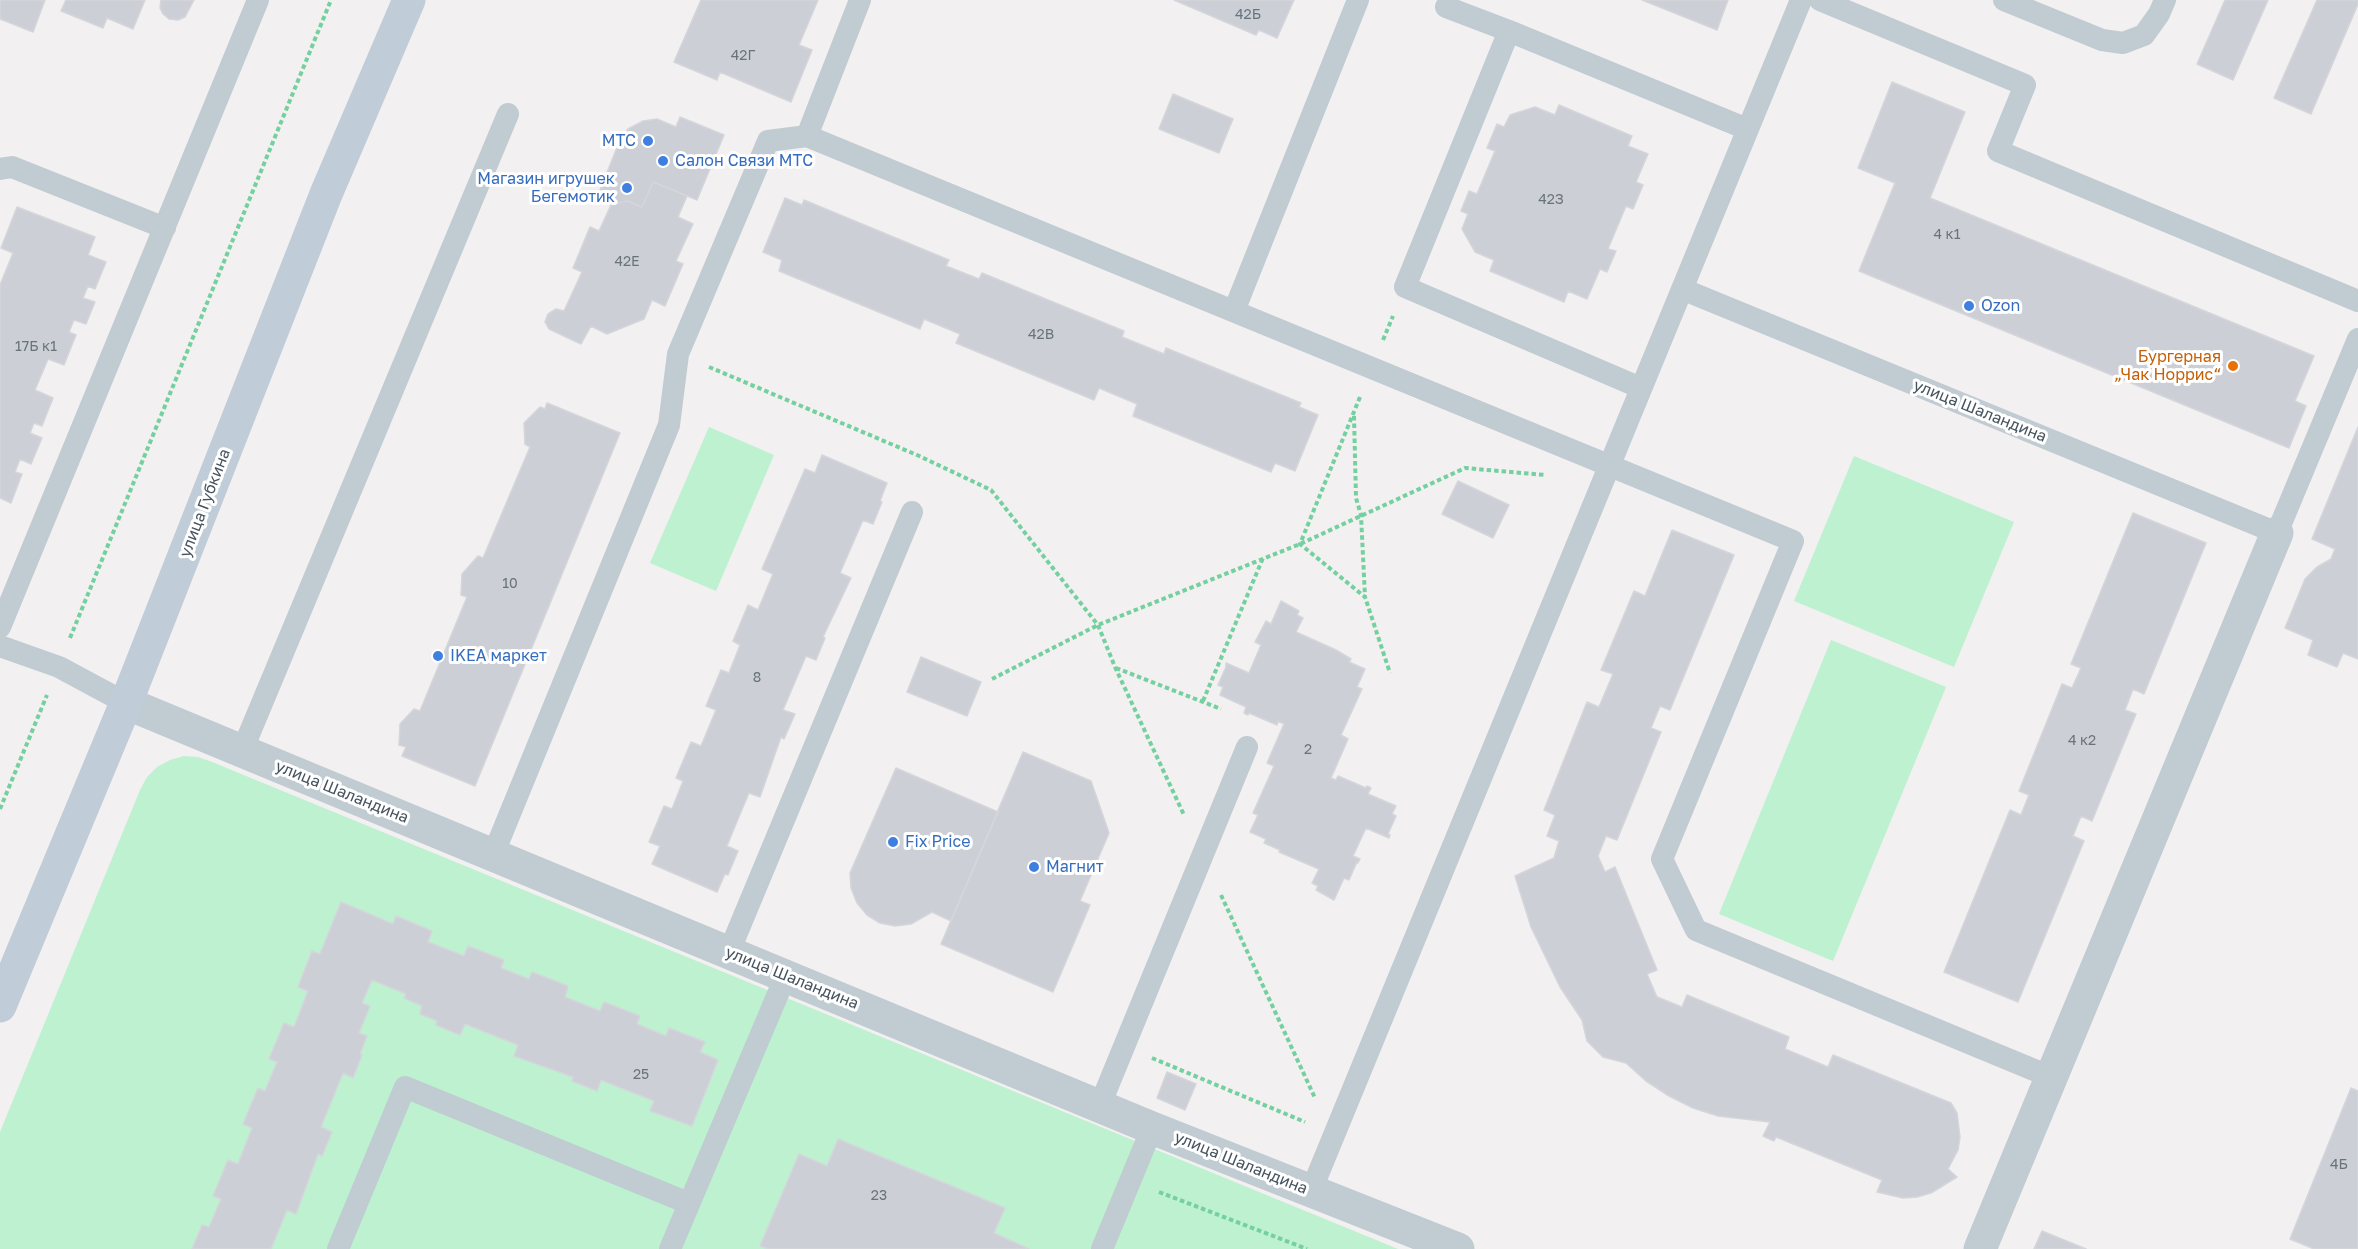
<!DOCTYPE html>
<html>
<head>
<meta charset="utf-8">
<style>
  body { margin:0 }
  canvas { display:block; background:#f2f0f0 }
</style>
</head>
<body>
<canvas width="2358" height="1249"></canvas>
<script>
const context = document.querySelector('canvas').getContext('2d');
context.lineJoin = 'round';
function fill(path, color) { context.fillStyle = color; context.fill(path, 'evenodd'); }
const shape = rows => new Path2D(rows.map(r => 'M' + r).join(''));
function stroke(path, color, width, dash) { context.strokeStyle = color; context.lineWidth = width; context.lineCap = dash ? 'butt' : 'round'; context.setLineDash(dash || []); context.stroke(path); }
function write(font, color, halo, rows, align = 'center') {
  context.font = font + ' "Golos Text",sans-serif'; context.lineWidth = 6; context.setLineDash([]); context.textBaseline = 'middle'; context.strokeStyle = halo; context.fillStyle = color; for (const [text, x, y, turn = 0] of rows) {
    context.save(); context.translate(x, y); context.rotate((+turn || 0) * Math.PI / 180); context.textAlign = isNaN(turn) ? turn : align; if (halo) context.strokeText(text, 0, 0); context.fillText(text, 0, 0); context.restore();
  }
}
const green = shape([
  [709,427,774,455,716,591,650,563],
  [1854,456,2014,522,1954,667,1794,601],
  [1831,640,1946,687,1833,961,1719,914],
  [184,756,198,757,212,762,1398,1249,0,1249,0,1132,140,790,147,777,157,767,170,760]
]);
const building = shape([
  [0,0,45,0,33,32,0,19,0,0],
  [66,0,145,0,133,29,107,18,103,28,61,11,66,0],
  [161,0,194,0,185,17,178,20,169,19,163,14,160,8,161,0],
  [701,0,818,0,799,45,812,50,791,102,720,72,717,80,674,62,701,0],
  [1174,0,1294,0,1277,38,1259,30,1256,35,1174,0],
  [1642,0,1728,0,1717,30,1642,0],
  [2225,0,2268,0,2233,80,2197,64,2225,0],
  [2317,0,2358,0,2358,4,2311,114,2274,98,2317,0],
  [1892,82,1965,112,1930,198,2314,356,2295,401,2306,406,2289,448,1859,271,1895,183,1858,168,1892,82],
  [1173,94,1233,119,1219,153,1159,129,1173,94],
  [1559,105,1632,136,1628,146,1648,154,1636,182,1643,185,1633,209,1626,206,1608,249,1616,251,1607,272,1600,269,1587,299,1568,291,1564,302,1490,271,1494,260,1475,252,1462,229,1468,214,1461,211,1469,191,1477,194,1495,151,1487,148,1497,124,1504,127,1510,115,1535,107,1555,115,1559,105],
  [680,117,724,135,697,200,653,182,642,207,627,201,611,205,596,200,620,140,628,129,643,121,657,119,676,127,680,117],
  [653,182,687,196,678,217,693,224,676,261,683,264,665,306,652,300,644,319,607,334,591,326,581,344,549,329,545,322,548,314,556,309,564,311,582,272,573,268,590,227,599,231,611,205,627,201,642,207,653,182],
  [785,198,802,205,804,200,949,260,946,266,979,279,982,273,1124,331,1122,337,1164,354,1166,348,1301,403,1299,407,1318,415,1295,471,1275,463,1271,472,1133,416,1137,404,1099,388,1094,400,956,343,960,334,924,319,920,329,779,271,782,260,763,252,785,198],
  [17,207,95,237,88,255,106,262,95,289,88,286,83,298,95,302,86,324,74,320,69,332,76,335,64,365,48,359,35,390,53,398,42,426,34,423,30,433,42,438,31,464,20,459,15,472,22,474,11,503,0,498,0,285,13,253,1,248,17,207],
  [547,403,620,433,475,786,402,756,406,747,399,745,400,724,414,709,420,711,467,597,461,595,462,574,478,556,483,558,530,447,525,444,524,423,540,407,545,409,547,403],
  [2358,427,2358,659,2343,653,2337,667,2308,655,2313,640,2285,628,2305,579,2317,567,2331,559,2335,549,2312,539,2358,427],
  [822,455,887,483,880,501,882,502,873,524,863,520,840,573,851,578,823,637,825,638,816,660,806,656,783,710,795,714,784,739,781,737,760,797,749,793,738,819,727,846,738,851,728,875,725,874,717,892,652,864,660,846,649,842,664,806,672,809,683,781,676,778,691,742,701,746,716,710,706,706,721,670,729,673,740,645,733,641,748,605,758,610,773,574,762,569,805,469,815,473,822,455],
  [1458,481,1509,505,1493,538,1442,514,1458,481],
  [2133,513,2206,543,2144,694,2133,689,2125,710,2136,714,2092,821,2081,816,2073,836,2084,841,2018,1002,1944,972,2010,810,2021,815,2029,795,2019,791,2062,684,2072,688,2081,668,2071,664,2133,513],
  [1672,530,1734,555,1670,710,1660,706,1651,728,1661,732,1617,840,1606,836,1598,856,1605,872,1615,867,1657,970,1647,974,1657,997,1682,1007,1687,995,1789,1037,1785,1049,1828,1067,1833,1055,1951,1103,1957,1113,1960,1137,1958,1150,1948,1169,1957,1177,1931,1193,1917,1197,1903,1198,1877,1192,1882,1180,1776,1137,1774,1141,1763,1136,1770,1122,1718,1116,1693,1108,1669,1096,1646,1081,1626,1063,1603,1057,1587,1041,1582,1020,1560,987,1531,927,1515,876,1554,858,1559,841,1547,836,1555,815,1544,810,1587,702,1599,707,1613,674,1601,670,1634,591,1645,596,1672,530],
  [1281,601,1299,611,1297,615,1303,618,1296,632,1336,650,1351,659,1349,662,1365,669,1357,687,1362,689,1341,735,1348,739,1331,778,1336,780,1338,776,1366,788,1367,786,1371,788,1368,794,1396,806,1392,814,1396,816,1388,834,1390,835,1389,838,1366,828,1353,856,1360,859,1358,863,1357,862,1349,880,1344,878,1334,900,1316,890,1318,886,1312,883,1319,869,1279,852,1280,850,1264,843,1266,839,1250,832,1258,815,1253,813,1274,766,1267,763,1284,724,1278,721,1277,725,1249,713,1248,715,1244,713,1246,707,1220,695,1223,687,1218,685,1226,667,1226,663,1249,673,1261,645,1255,642,1266,621,1271,624,1281,601],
  [921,657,981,682,967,716,907,692,921,657],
  [1023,752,1091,781,1109,833,1080,901,1090,905,1053,992,941,944,1023,752],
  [896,768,998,812,951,921,932,912,911,924,895,926,880,923,867,915,857,903,851,888,850,873,896,768],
  [341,902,393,924,396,916,432,931,428,942,464,956,468,946,504,960,501,968,529,979,532,972,568,986,565,997,600,1011,604,1002,640,1016,637,1024,666,1036,669,1028,705,1042,700,1052,718,1060,692,1126,650,1111,654,1101,601,1080,597,1091,572,1081,573,1077,514,1056,518,1045,465,1024,460,1035,436,1025,437,1021,420,1014,422,1006,404,998,406,994,372,980,362,1003,370,1006,359,1033,367,1036,360,1054,362,1055,353,1078,343,1073,321,1127,332,1132,322,1156,318,1154,296,1214,287,1210,271,1249,192,1249,202,1225,209,1227,221,1199,213,1196,228,1160,238,1164,252,1128,243,1124,258,1088,265,1091,277,1062,269,1059,284,1023,294,1027,308,991,298,987,312,951,320,954,341,902],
  [1167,1072,1196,1084,1185,1110,1157,1098,1167,1072],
  [2351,1088,2358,1091,2358,1249,2314,1249,2290,1239,2351,1088],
  [838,1139,1005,1208,994,1233,1029,1249,768,1249,760,1246,799,1154,827,1166,838,1139],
  [2042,1231,2086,1249,2034,1249,2042,1231]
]);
const path = shape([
  [1383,340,1393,316],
  [709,367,917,455,991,490,1098,625,1115,667,1184,815],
  [1360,397,1300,544,1365,597,1390,673],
  [1354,416,1356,498,1361,515,1365,597],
  [70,638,331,0],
  [1116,668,1221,709],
  [992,679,1098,625,1300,544,1465,468,1545,475],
  [1203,701,1263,558],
  [0,809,47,695],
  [1221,895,1315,1098],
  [1152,1058,1305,1122],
  [1159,1192,1307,1249]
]);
const service = shape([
  [1820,0,2025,85,1998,151,2358,301],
  [2004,0,2102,40,2123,43,2144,35,2159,14,2165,0],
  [1446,7,1509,31],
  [807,136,1793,541,1662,859,1696,930,2051,1077],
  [0,169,12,167,165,228],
  [1682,289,2277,533,2358,339],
  [1234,311,1358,0],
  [1641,388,1405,287,1509,31,1747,129],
  [0,627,258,0],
  [0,646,59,667,126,703],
  [242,751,508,114],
  [493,855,669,425,678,354,768,141,807,136,860,0],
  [729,952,912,512],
  [1100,1105,1247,747],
  [1311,1191,1801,0],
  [338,1249,405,1087,688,1203],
  [670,1249,786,975],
  [1102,1249,1152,1128]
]);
const minor = shape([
  [126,703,1152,1128,1458,1249],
  [1980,1249,2277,533]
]);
const secondary = shape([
  [0,1006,126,703,326,194,409,0]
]);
const markers = [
  [648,141,6,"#3f7fe0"],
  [663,161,6,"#3f7fe0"],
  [627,188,6,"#3f7fe0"],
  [1969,306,6,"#3f7fe0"],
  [2233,366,6,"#e8710a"],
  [438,656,6,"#3f7fe0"],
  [893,842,6,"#3f7fe0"],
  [1034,867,6,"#3f7fe0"]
];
const numberNames = [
  ["42Б",1248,15],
  ["42Г",743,56],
  ["42З",1551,200],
  ["4 к1",1947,235],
  ["42Е",627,262],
  ["42В",1041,335],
  ["17Б к1",36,347],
  ["10",510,584],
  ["8",757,678],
  ["4 к2",2082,741],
  ["2",1308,750],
  ["25",641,1075],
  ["4Б",2339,1165],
  ["23",879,1196]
];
const shopNames = [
  ["МТС",636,141,"right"],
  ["Салон Связи МТС",675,161],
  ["Магазин игрушек",615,179,"right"],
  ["Бегемотик",615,197,"right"],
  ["Ozon",1981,306],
  ["IKEA маркет",450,656],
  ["Fix Price",905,842],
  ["Магнит",1046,867]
];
const foodNames = [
  ["Бургерная",2221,357],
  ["„Чак Норрис“",2221,375]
];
const streetNames = [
  ["улица Шаландина",1980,411,22],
  ["улица Губкина",205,503,-69],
  ["улица Шаландина",342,792,22],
  ["улица Шаландина",792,978,22],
  ["улица Шаландина",1241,1163,22]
];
fill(green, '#bdf1cf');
fill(building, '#cccfd5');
stroke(building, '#d4d6db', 1.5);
stroke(path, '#74d09f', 4, [4.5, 3]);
stroke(service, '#c0cbd2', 22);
stroke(minor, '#c0cbd2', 33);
stroke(secondary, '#c0ccd7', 33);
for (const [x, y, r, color] of markers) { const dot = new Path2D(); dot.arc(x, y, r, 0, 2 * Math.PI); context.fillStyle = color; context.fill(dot); stroke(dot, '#fff', 2); }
write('14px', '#68737c', null, numberNames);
write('16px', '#366cbe', '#fff', shopNames, 'left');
write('16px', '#c56008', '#fff', foodNames, 'right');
write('16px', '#47545e', '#fff', streetNames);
</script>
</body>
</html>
